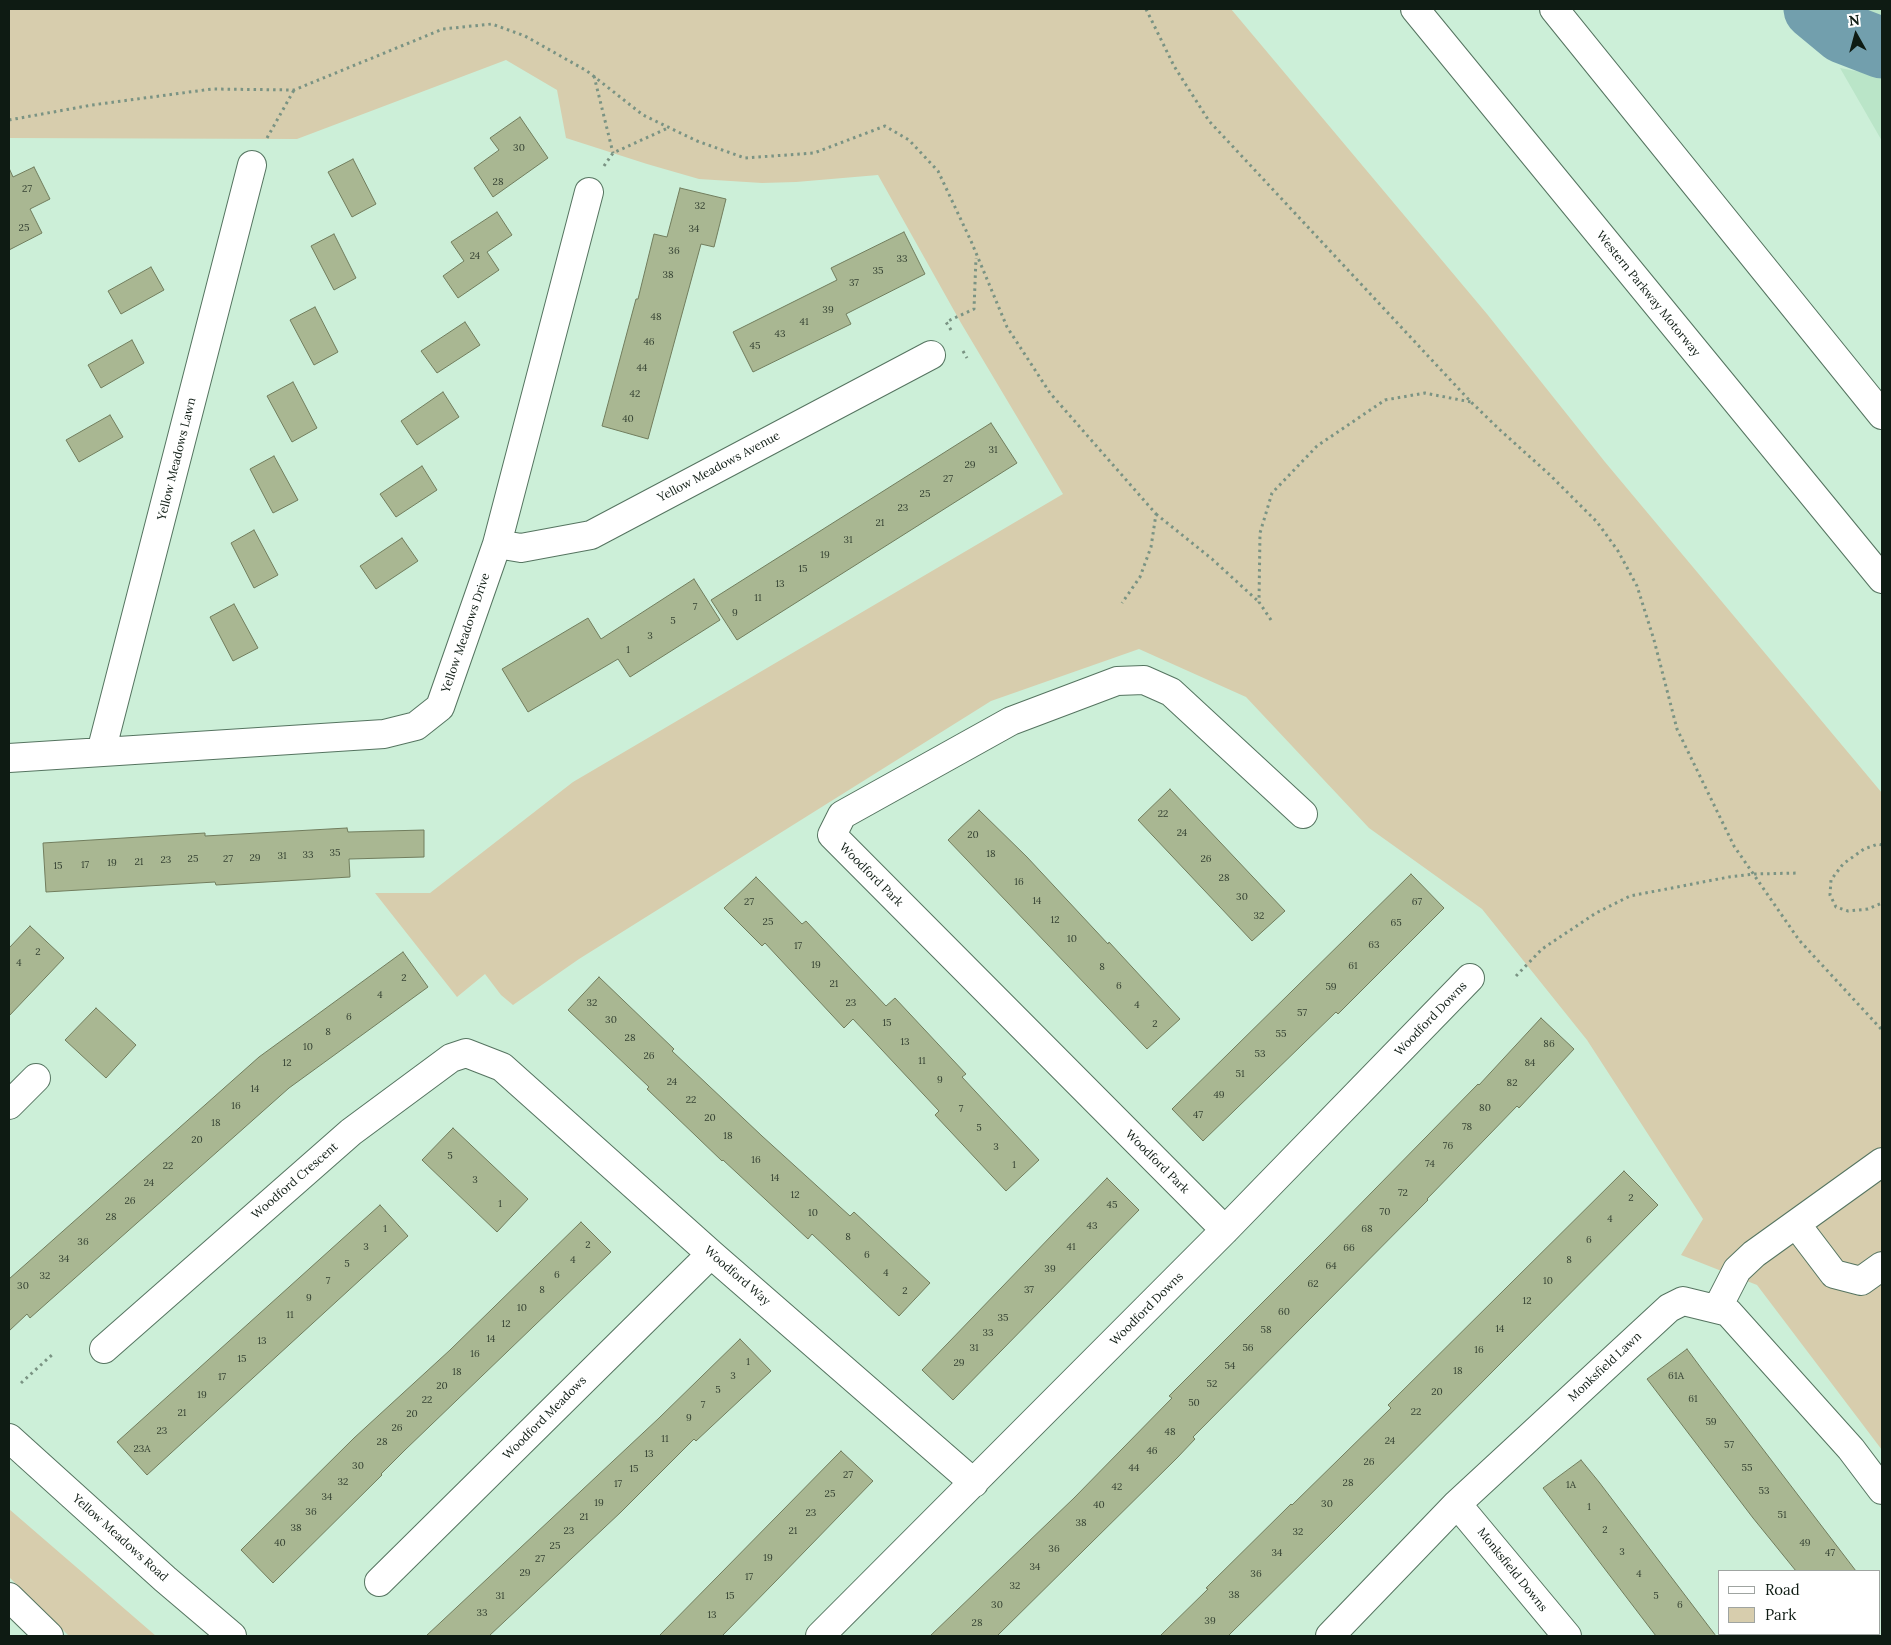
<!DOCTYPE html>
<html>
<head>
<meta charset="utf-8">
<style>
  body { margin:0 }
  #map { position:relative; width:1891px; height:1645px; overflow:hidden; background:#ccefd8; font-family:Lora,serif }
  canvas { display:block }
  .frame { position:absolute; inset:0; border:10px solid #0e1b13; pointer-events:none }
  .legend { position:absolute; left:1718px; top:1570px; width:162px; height:65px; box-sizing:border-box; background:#fff; border:1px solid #9fa4a1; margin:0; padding:6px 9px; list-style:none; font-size:15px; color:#0e1b13 }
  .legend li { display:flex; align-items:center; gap:10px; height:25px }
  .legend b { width:25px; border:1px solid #9fa4a1 }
  .north { position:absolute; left:1831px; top:10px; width:50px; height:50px; -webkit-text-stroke:4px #fff; paint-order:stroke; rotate:353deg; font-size:14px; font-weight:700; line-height:20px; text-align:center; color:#0e1b13 }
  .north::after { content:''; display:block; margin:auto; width:18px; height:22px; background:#0e1b13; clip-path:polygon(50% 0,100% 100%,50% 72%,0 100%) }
</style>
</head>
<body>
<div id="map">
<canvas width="1891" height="1645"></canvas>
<div class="frame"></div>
<ul class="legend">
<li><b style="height:6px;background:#fff"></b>Road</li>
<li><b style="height:14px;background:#d7cdad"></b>Park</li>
</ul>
<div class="north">N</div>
</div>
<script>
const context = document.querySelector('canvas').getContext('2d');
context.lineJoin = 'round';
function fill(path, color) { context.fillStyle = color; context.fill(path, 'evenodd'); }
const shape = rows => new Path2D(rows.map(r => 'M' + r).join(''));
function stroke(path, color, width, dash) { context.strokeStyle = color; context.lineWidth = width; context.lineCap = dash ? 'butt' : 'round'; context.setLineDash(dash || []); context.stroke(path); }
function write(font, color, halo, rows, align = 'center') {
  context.font = font + ' Lora,serif'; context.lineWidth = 4; context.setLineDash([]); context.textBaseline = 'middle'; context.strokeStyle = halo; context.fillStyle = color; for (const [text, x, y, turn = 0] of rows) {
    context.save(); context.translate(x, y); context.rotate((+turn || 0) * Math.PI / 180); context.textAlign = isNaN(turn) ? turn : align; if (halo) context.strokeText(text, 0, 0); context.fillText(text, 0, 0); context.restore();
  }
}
const built = shape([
  [1841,9,1882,9,1882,23],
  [1840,68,1882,76,1882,141]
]);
const green = shape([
  [9,9,1231,9,1487,314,1605,462,1882,793,1882,1450,1757,1285,1681,1255,1703,1219,1587,1040,1482,909,1369,828,1246,697,1139,649,991,701,579,959,513,1005,501,995,485,974,457,997,375,893,430,893,573,782,1063,494,961,323,878,175,796,182,762,183,699,179,647,164,566,138,557,90,506,60,297,139,9,138],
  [9,1509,156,1636,69,1636,9,1577]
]);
const river = shape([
  [1814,9,1843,33,1882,48]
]);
const building = shape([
  [520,117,548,158,493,197,474,168,499,150,490,138,520,117],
  [353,159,376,204,352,217,328,172,353,159],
  [34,167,50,199,30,209,42,233,9,250,9,168,13,177,34,167],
  [680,188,726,199,714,247,701,244,648,439,602,426,636,299,638,299,654,234,667,237,680,188],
  [497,212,512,235,487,252,499,270,458,298,443,276,464,261,451,242,497,212],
  [904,232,925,274,846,314,851,324,753,372,733,332,837,280,831,268,904,232],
  [334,234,356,278,334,290,311,246,334,234],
  [151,267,164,290,121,314,108,291,151,267],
  [315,307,338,352,314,365,290,320,315,307],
  [465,322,480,345,437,373,421,351,465,322],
  [132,340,144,363,101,388,88,365,132,340],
  [293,382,317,428,292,442,267,396,293,382],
  [443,392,459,417,417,445,401,421,443,392],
  [110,415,123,437,79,462,66,440,110,415],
  [991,423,1017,463,737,640,711,600,991,423],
  [274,456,298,500,273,513,250,469,274,456],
  [422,466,437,490,396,517,380,494,422,466],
  [254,530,278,575,254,588,231,543,254,530],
  [402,538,418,561,376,589,360,566,402,538],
  [694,579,720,620,630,677,618,659,528,712,502,669,588,618,601,639,694,579],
  [234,604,258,648,233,661,210,617,234,604],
  [1170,789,1285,911,1252,941,1138,820,1170,789],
  [979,810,1027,857,1108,944,1109,942,1180,1019,1147,1049,948,840,979,810],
  [347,828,348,832,424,830,424,857,349,859,350,877,216,885,215,882,46,892,43,843,205,833,205,836,347,828],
  [1411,874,1444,908,1338,1014,1336,1012,1203,1141,1172,1109,1411,874],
  [756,877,802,924,806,921,886,1006,895,998,966,1074,962,1077,1039,1160,1006,1191,935,1115,939,1111,853,1019,844,1028,765,943,762,946,724,908,756,877],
  [30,926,64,958,9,1016,9,948,30,926],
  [403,952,428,987,289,1088,30,1318,27,1314,9,1331,9,1279,259,1057,403,952],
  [599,977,674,1049,672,1051,762,1136,850,1216,854,1212,930,1283,899,1316,812,1234,808,1239,723,1160,722,1161,647,1089,649,1087,568,1010,599,977],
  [96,1008,136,1045,106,1078,65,1040,96,1008],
  [1541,1018,1574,1049,1519,1108,1517,1106,1427,1199,1428,1200,1193,1437,1195,1439,1177,1458,997,1636,930,1636,1074,1498,1172,1398,1169,1396,1324,1241,1478,1084,1479,1085,1541,1018],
  [453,1128,528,1199,497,1232,422,1160,453,1128],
  [1624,1171,1658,1205,1336,1529,1228,1636,1160,1636,1208,1589,1206,1588,1291,1504,1292,1505,1391,1408,1388,1405,1624,1171],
  [1107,1178,1139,1210,953,1400,922,1370,1107,1178],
  [380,1205,408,1236,147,1475,117,1442,380,1205],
  [581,1222,611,1252,405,1450,381,1474,382,1475,273,1583,241,1550,354,1438,450,1350,581,1222],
  [740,1339,771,1371,696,1441,694,1439,621,1512,489,1636,426,1636,659,1418,740,1339],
  [1687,1349,1704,1372,1856,1571,1796,1571,1753,1518,1647,1379,1687,1349],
  [841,1451,873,1481,774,1583,722,1636,659,1636,841,1451],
  [1581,1460,1599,1482,1716,1636,1656,1636,1543,1488,1581,1460]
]);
const path = shape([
  [1146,9,1174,66,1209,121,1471,402,1500,430,1550,475,1597,522,1618,551,1637,586,1654,640,1677,729,1734,846,1799,940,1882,1030],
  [594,76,613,153],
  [9,120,92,105,212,89,294,90,443,29,492,24,525,36,587,71,643,115,697,141,745,158,814,153,885,126,909,140,938,171,971,241,1007,327,1050,393,1156,514,1151,547,1140,577,1122,603],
  [267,138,294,90],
  [604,166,613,153,668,128],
  [951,330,946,322,974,309,976,258],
  [963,351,967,358],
  [1156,514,1212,559,1259,602],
  [1271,620,1259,602,1260,533,1272,493,1317,446,1385,400,1425,393,1471,402],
  [1882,845,1878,844,1864,849,1843,864,1831,880,1830,895,1836,907,1848,911,1868,909,1882,903],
  [1516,976,1542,949,1596,913,1630,896,1729,877,1754,874,1799,873],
  [21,1383,54,1353]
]);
const minor = shape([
  [497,544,521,548,591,535,931,355],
  [101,752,252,165],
  [9,758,384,734,416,726,440,707,497,544,589,192],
  [9,1105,36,1078],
  [1796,1224,1834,1274,1861,1281,1882,1266],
  [1225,1230,832,835,842,815,1011,721,1117,681,1144,680,1171,692,1303,814],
  [1717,1309,1737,1270,1754,1254,1882,1162],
  [104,1349,351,1132,451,1058,466,1053,502,1067,711,1254,974,1483],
  [9,1438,165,1579,232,1636],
  [1457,1504,1567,1636],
  [379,1582,711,1254],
  [9,1597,49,1636],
  [820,1636,1225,1230,1470,978],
  [1330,1636,1457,1504,1669,1308,1683,1301,1728,1312,1851,1449,1882,1490]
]);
const highway = shape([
  [1415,9,1882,579],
  [1554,9,1882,415]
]);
const numberNames = [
  ["30",519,148],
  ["28",498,182],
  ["27",27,189],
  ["32",700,206],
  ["25",24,228],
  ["34",694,229],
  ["36",674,251],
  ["24",475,256],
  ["33",902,259],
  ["35",878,271],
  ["38",668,275],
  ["37",854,283],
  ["39",828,310],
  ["48",656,317],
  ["41",804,322],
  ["43",780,334],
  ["46",649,342],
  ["45",755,346],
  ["44",642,368],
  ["42",635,394],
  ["40",628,419],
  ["31",993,450],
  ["29",970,465],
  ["27",948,479],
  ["25",925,494],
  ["23",903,508],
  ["21",880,523],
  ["31",848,540],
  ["19",825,555],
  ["15",803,569],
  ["13",780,584],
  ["11",758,598],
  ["7",695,607],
  ["9",735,613],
  ["5",673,621],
  ["3",650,636],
  ["1",628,650],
  ["22",1163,814],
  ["24",1182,833],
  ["20",973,835],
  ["35",335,853],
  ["18",991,854],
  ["33",308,855],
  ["31",282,856],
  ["29",255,858],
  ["25",193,859],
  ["27",228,859],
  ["26",1206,859],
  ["23",166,860],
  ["21",139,862],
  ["19",112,863],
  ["17",85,865],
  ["15",58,866],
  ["28",1224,878],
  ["16",1019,882],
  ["30",1242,897],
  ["14",1037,901],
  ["27",749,902],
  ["67",1417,902],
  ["32",1259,916],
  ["12",1055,920],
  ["25",768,922],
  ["65",1396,923],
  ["10",1072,939],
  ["63",1374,945],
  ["17",798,946],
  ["2",38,952],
  ["4",19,963],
  ["19",816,965],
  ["61",1353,966],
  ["8",1102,967],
  ["2",404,978],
  ["21",834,984],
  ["6",1119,986],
  ["59",1331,987],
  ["4",380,995],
  ["32",592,1003],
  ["23",851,1003],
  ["4",1137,1005],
  ["57",1302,1013],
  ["6",349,1017],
  ["30",611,1020],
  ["15",887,1023],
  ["2",1155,1024],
  ["8",328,1032],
  ["55",1281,1034],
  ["28",630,1038],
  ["13",905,1042],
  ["86",1549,1044],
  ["10",308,1047],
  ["53",1260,1054],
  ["26",649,1056],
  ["11",922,1061],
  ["12",287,1063],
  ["84",1530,1063],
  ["51",1240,1074],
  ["9",940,1080],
  ["24",672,1082],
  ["82",1512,1083],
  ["14",255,1089],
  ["49",1219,1095],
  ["22",691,1100],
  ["16",236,1106],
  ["80",1485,1108],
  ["7",961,1109],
  ["47",1198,1115],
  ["20",710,1118],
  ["18",216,1123],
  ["78",1467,1127],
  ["5",979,1128],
  ["18",728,1136],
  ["20",197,1140],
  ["76",1448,1146],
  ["3",996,1147],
  ["5",450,1156],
  ["16",756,1160],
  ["74",1430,1164],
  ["1",1014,1165],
  ["22",168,1166],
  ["14",775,1178],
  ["3",475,1180],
  ["24",149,1183],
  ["72",1403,1193],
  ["12",795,1195],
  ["2",1631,1198],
  ["26",130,1201],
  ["1",500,1204],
  ["45",1112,1205],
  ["70",1385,1212],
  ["10",813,1213],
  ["28",111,1217],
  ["4",1610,1219],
  ["43",1092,1226],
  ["1",385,1229],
  ["68",1367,1229],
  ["8",848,1237],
  ["6",1589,1240],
  ["36",83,1242],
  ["2",588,1245],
  ["3",366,1247],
  ["41",1071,1247],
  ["66",1349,1248],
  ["6",867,1255],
  ["34",64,1259],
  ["4",573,1260],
  ["8",1569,1260],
  ["5",347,1264],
  ["64",1331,1266],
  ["39",1050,1269],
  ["4",886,1273],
  ["6",557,1275],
  ["32",45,1276],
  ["7",328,1281],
  ["10",1548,1281],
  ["62",1313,1284],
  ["30",23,1286],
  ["8",542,1290],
  ["37",1029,1290],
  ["2",905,1291],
  ["9",309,1298],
  ["12",1527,1301],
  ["10",522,1308],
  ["60",1284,1312],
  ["11",290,1315],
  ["35",1003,1318],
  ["12",506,1324],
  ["14",1500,1329],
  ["58",1266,1330],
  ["33",988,1333],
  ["14",491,1339],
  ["13",262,1341],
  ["31",974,1348],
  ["56",1248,1348],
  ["16",1479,1350],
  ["16",475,1354],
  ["15",242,1359],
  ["1",748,1362],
  ["29",959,1363],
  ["54",1230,1366],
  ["18",1458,1371],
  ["18",457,1372],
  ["3",733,1376],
  ["61A",1676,1376],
  ["17",222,1377],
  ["52",1212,1384],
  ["20",442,1386],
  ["5",718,1390],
  ["20",1437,1392],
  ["19",202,1395],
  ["61",1693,1399],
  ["22",427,1400],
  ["50",1194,1403],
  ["7",703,1405],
  ["22",1416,1412],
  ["21",182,1413],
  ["20",412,1414],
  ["9",689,1418],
  ["59",1711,1422],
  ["26",397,1428],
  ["23",162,1431],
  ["48",1170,1432],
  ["11",665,1439],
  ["24",1390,1441],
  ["28",382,1442],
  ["57",1729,1445],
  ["23A",142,1449],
  ["46",1152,1451],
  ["13",649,1454],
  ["26",1369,1462],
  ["30",358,1466],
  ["44",1134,1468],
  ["55",1747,1468],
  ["15",634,1469],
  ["27",848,1475],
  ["32",343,1482],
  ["28",1348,1483],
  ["17",618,1484],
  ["1A",1571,1485],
  ["42",1117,1487],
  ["53",1764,1491],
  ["25",830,1494],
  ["34",327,1497],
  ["19",599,1503],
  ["30",1327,1504],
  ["40",1099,1505],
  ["1",1589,1507],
  ["36",311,1512],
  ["23",811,1513],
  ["51",1782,1515],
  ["21",584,1517],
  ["38",1081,1523],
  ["38",296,1528],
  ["2",1605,1530],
  ["23",569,1531],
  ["21",793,1531],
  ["32",1298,1532],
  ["40",280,1543],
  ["49",1805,1543],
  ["25",555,1546],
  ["36",1054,1549],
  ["3",1622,1552],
  ["34",1277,1553],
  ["47",1830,1553],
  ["19",768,1558],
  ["27",540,1559],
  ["34",1035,1567],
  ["29",525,1573],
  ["36",1256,1574],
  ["4",1639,1574],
  ["17",749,1577],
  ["32",1015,1586],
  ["38",1234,1595],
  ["31",500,1596],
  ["15",730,1596],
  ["5",1656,1596],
  ["30",997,1605],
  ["6",1680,1605],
  ["33",482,1613],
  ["13",712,1615],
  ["39",1210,1621],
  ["28",977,1623]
];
const streetNames = [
  ["Western Parkway Motorway",1648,294,51],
  ["Yellow Meadows Lawn",177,459,-76],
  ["Yellow Meadows Avenue",719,467,-28],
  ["Yellow Meadows Drive",466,633,-71],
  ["Woodford Park",871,875,45],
  ["Woodford Downs",1431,1019,-46],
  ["Woodford Park",1157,1162,45],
  ["Woodford Crescent",295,1181,-41],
  ["Woodford Way",737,1276,41],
  ["Woodford Downs",1147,1309,-45],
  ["Monksfield Lawn",1605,1367,-43],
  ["Woodford Meadows",545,1418,-45],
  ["Yellow Meadows Road",120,1538,42],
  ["Monksfield Downs",1512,1570,51]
];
fill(built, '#bae5c8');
fill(green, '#d7cdad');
stroke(river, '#729fad', 61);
fill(building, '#a9b792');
stroke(building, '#717d5d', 1);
stroke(minor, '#557460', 30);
stroke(highway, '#557460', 30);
stroke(path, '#7a9383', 3, [2.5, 4]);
stroke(minor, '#fff', 28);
stroke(highway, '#fff', 28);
write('10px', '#354233', null, numberNames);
write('12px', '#0e1b13', '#fff', streetNames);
</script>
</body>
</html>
